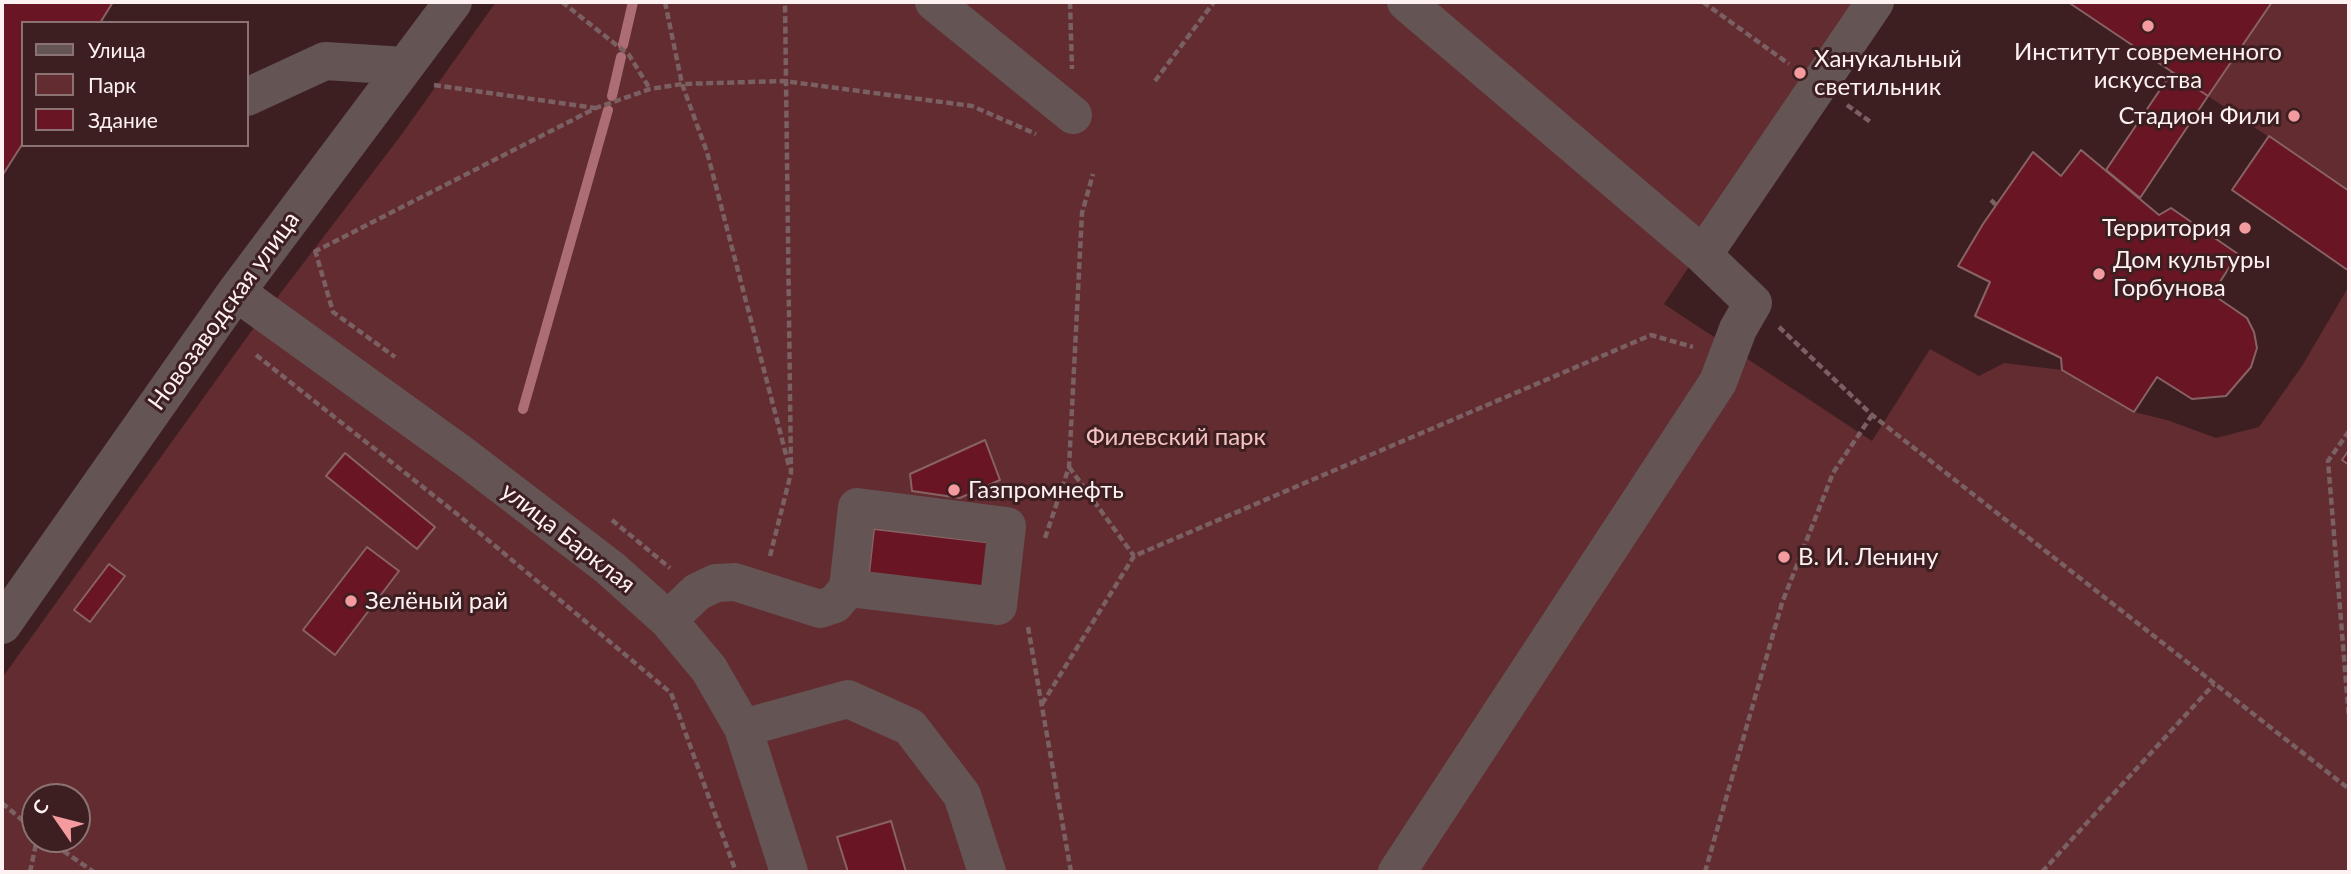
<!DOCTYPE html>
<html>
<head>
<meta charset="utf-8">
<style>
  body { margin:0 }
  #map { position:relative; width:2351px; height:874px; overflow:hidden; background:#3e1f21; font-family:Lato,sans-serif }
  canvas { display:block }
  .frame { position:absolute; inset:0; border:4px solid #fef1f1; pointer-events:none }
  .legend { position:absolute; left:21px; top:21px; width:228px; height:126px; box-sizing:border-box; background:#3e1f21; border:2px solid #8b7374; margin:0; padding:9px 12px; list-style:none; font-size:21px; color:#fef1f1 }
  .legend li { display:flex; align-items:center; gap:14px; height:35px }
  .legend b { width:35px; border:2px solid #8b7374 }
  .north { position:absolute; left:21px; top:783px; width:70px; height:70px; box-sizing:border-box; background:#3e1f21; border:2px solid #8b7374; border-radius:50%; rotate:305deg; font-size:19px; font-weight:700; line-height:28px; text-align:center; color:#fef1f1 }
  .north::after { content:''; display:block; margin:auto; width:24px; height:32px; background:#f49b9f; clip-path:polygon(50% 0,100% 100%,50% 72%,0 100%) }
</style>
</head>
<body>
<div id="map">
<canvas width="2351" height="874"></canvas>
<div class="frame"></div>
<ul class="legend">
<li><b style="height:9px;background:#645454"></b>Улица</li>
<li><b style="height:19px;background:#622c31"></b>Парк</li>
<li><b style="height:19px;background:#6a1524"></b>Здание</li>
</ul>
<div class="north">С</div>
</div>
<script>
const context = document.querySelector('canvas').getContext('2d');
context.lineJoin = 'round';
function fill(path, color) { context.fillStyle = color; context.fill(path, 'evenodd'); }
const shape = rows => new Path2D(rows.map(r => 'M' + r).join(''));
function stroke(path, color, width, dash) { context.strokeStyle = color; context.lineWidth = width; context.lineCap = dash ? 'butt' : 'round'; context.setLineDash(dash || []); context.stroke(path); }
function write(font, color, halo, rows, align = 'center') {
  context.font = font + ' Lato,sans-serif'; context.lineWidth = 6; context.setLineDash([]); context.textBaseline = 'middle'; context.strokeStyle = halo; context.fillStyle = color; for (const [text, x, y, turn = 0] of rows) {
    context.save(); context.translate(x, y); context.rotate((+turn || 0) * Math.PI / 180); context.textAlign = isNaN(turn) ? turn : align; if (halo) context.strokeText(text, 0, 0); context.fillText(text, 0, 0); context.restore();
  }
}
const green = shape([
  [496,2,1866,2,1664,304,1872,441,1930,349,1979,376,2004,363,2062,370,2134,412,2167,420,2216,438,2259,427,2302,366,2349,286,2349,872,2,872,2,678,250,333,399,138],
  [35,797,77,797,77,839,35,839],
  [2272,2,2349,2,2349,191,2208,96]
]);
const stream = shape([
  [623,45,633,2],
  [612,96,621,57],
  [523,409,608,110]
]);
const building = shape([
  [2,2,113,2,100,23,23,23,23,143,2,176,2,2],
  [2068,2,2272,2,2208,96,2068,2],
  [2172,72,2208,96,2140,198,2106,170,2172,72],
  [2269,136,2349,191,2349,271,2232,190,2269,136],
  [2081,150,2159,215,2171,208,2238,254,2212,294,2247,318,2254,332,2257,348,2251,367,2226,396,2192,399,2157,377,2134,412,2062,370,2061,358,1975,316,1990,282,1958,266,1983,224,2033,152,2061,176,2081,150],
  [985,440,1000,480,960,498,912,491,910,474,985,440],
  [2349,450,2349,465,2342,460,2349,450],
  [345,453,435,527,417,549,326,476,345,453],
  [874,529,993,543,988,589,869,574,874,529],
  [367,547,399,571,335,655,303,630,367,547],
  [109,564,125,576,90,622,74,610,109,564],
  [891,821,906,872,848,872,837,837,891,821]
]);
const path = shape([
  [562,2,629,55,650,89],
  [665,2,682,84,707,152,789,466],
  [1070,2,1072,69],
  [1703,2,1789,64],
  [1155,81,1214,2],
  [434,85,595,108],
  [1847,105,1872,123],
  [1991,200,1996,205],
  [315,250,333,312,395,357],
  [314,252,596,108,650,89,682,84,784,81,972,106,1036,134],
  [1779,327,1872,415,2349,789],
  [256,355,457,514,671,693,736,872],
  [2349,431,2328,461,2349,719],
  [1069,467,1134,556],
  [612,520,670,568],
  [1045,538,1069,467,1082,213,1093,174],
  [770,556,791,473,785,2],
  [1028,627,1071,872],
  [1042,704,1134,556,1651,335,1693,347],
  [2,803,35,831],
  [46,839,94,872],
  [30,872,37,839],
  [1705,872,1782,603,1833,473,1872,415],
  [2042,872,2214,684]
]);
const minor = shape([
  [934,2,1073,115],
  [247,97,325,61,405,66],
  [1703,255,1875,2],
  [236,292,465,457,610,568,668,620,709,669,743,728,789,872],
  [668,620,697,592,716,583,735,582,820,609,835,604,848,588,857,507,1007,526,998,606,848,588],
  [2,625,236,292,453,2],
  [743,728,848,699,910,727,962,795,987,872],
  [1397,872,1718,382,1738,329,1753,303,1703,255,1406,2]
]);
const markers = [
  [2148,26,7,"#f49b9f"],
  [1800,73,7,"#f49b9f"],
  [2294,116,7,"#f49b9f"],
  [2245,228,7,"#f49b9f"],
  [2099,274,7,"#f49b9f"],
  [954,490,7,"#f49b9f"],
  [1784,557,7,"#f49b9f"],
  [351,601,7,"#f49b9f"]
];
const poiNames = [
  ["Институт современного",2148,52,"center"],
  ["искусства",2148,80,"center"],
  ["Ханукальный",1814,59],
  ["светильник",1814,87],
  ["Стадион Фили",2280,116,"right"],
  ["Территория",2231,228,"right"],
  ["Дом культуры",2113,260],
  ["Горбунова",2113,288],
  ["Газпромнефть",968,490],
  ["В. И. Ленину",1798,557],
  ["Зелёный рай",365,601]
];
const streetNames = [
  ["Новозаводская улица",224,311,-54],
  ["улица Барклая",568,538,38]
];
const parkNames = [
  ["Филевский парк",1176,437]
];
fill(green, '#622c31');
stroke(stream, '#ad6d74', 10);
fill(building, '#6a1524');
stroke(building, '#886365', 2);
stroke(path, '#7a6062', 4.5, [7, 3.5]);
stroke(minor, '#645454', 38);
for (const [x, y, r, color] of markers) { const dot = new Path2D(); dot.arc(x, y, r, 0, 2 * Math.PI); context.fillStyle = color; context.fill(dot); stroke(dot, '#3e1f21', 2.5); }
write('24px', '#fef1f1', '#3e1f21', poiNames, 'left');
write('24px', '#fef1f1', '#3e1f21', streetNames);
write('24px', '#f6c3c4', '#3e1f21', parkNames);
</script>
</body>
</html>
